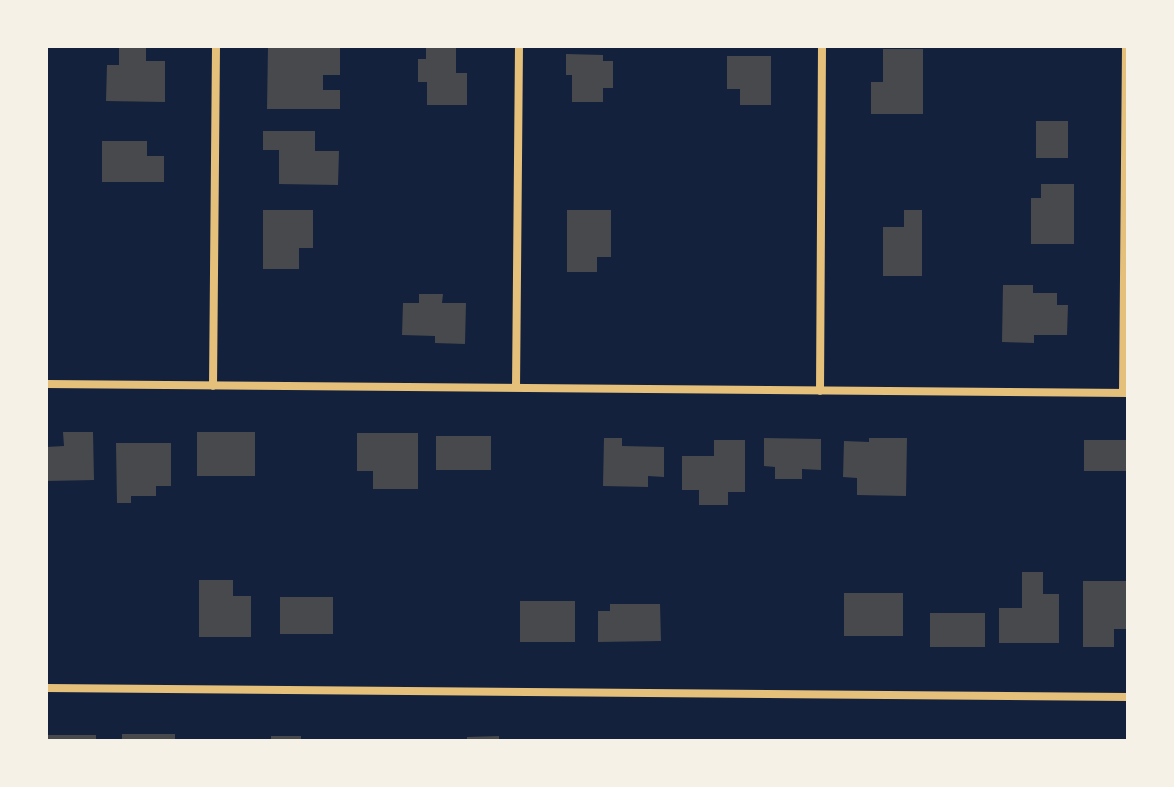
<!DOCTYPE html>
<html>
<head>
<meta charset="utf-8">
<style>
  body { margin:0 }
  #map { position:relative; width:1174px; height:787px; overflow:hidden; background:#14213d; font-family:"PT Sans Narrow",sans-serif }
  canvas { display:block }
  .frame { position:absolute; inset:0; border:48px solid #f6f1e7; pointer-events:none }
</style>
</head>
<body>
<div id="map">
<canvas width="1174" height="787"></canvas>
<div class="frame"></div>
</div>
<script>
const context = document.querySelector('canvas').getContext('2d');
context.lineJoin = 'round';
function fill(path, color) { context.fillStyle = color; context.fill(path, 'evenodd'); }
const shape = rows => new Path2D(rows.map(r => 'M' + r).join(''));
function stroke(path, color, width, dash) { context.strokeStyle = color; context.lineWidth = width; context.lineCap = dash ? 'butt' : 'round'; context.setLineDash(dash || []); context.stroke(path); }
const building = shape([
  [119,46,146,46,146,61,165,61,165,102,106,101,107,65,119,65],
  [268,46,340,46,340,75,323,75,323,90,340,90,340,109,267,109],
  [426,46,456,46,456,73,467,73,467,105,427,105,427,82,418,82,418,59,426,59],
  [883,49,923,49,923,114,871,114,871,82,883,82],
  [566,54,603,55,603,61,613,61,613,88,603,88,603,102,572,102,572,75,566,75],
  [727,56,771,56,771,105,740,105,740,89,727,89],
  [1036,121,1068,121,1068,158,1036,158],
  [263,131,315,131,315,151,339,151,338,185,279,184,279,150,263,150],
  [102,141,147,141,147,156,164,156,164,182,102,182],
  [1041,184,1074,184,1074,244,1031,244,1031,198,1041,198],
  [263,210,313,210,313,248,299,248,299,269,263,269],
  [567,210,611,210,611,257,597,257,597,272,567,272],
  [904,210,922,210,922,276,883,276,883,227,904,227],
  [1003,285,1033,285,1033,293,1057,293,1057,305,1068,305,1067,335,1034,335,1034,343,1002,342],
  [419,294,443,294,442,303,466,303,465,344,435,343,435,336,402,335,403,303,419,303],
  [63,432,93,432,94,480,46,481,46,447,64,446],
  [197,432,255,432,255,476,197,476],
  [357,433,418,433,418,489,373,489,373,471,357,471],
  [436,436,491,436,491,470,436,470],
  [604,438,622,438,622,446,664,447,664,477,648,476,648,487,603,486],
  [764,438,821,439,821,470,802,469,802,479,775,479,775,467,764,466],
  [869,438,907,438,906,496,857,495,857,478,843,477,844,441,869,442],
  [714,440,745,440,745,492,728,492,728,505,699,505,699,490,682,490,682,456,714,456],
  [1084,440,1128,440,1128,471,1084,471],
  [116,443,171,443,171,486,156,486,156,496,131,496,131,503,117,503],
  [1022,572,1043,572,1043,594,1059,594,1059,643,999,643,999,608,1022,608],
  [199,580,233,580,233,596,251,596,251,637,199,637],
  [1083,581,1128,581,1128,629,1114,629,1114,647,1083,647],
  [844,593,903,593,903,636,844,636],
  [280,597,333,597,333,634,280,634],
  [520,601,575,601,575,642,520,642],
  [610,604,660,604,661,641,598,642,598,611,610,611],
  [930,613,985,613,985,647,930,647],
  [122,734,175,734,175,741,122,741],
  [46,735,96,735,96,741,46,741],
  [271,736,301,736,301,741,271,741],
  [499,736,499,741,467,741,467,737]
]);
const minor = shape([
  [46,384,1128,393],
  [213,386,216,46],
  [516,388,519,46],
  [820,391,822,46],
  [1123,393,1126,46],
  [46,688,1128,697]
]);
fill(building, '#48494c');
stroke(minor, '#e5c07b', 8);
</script>
</body>
</html>
